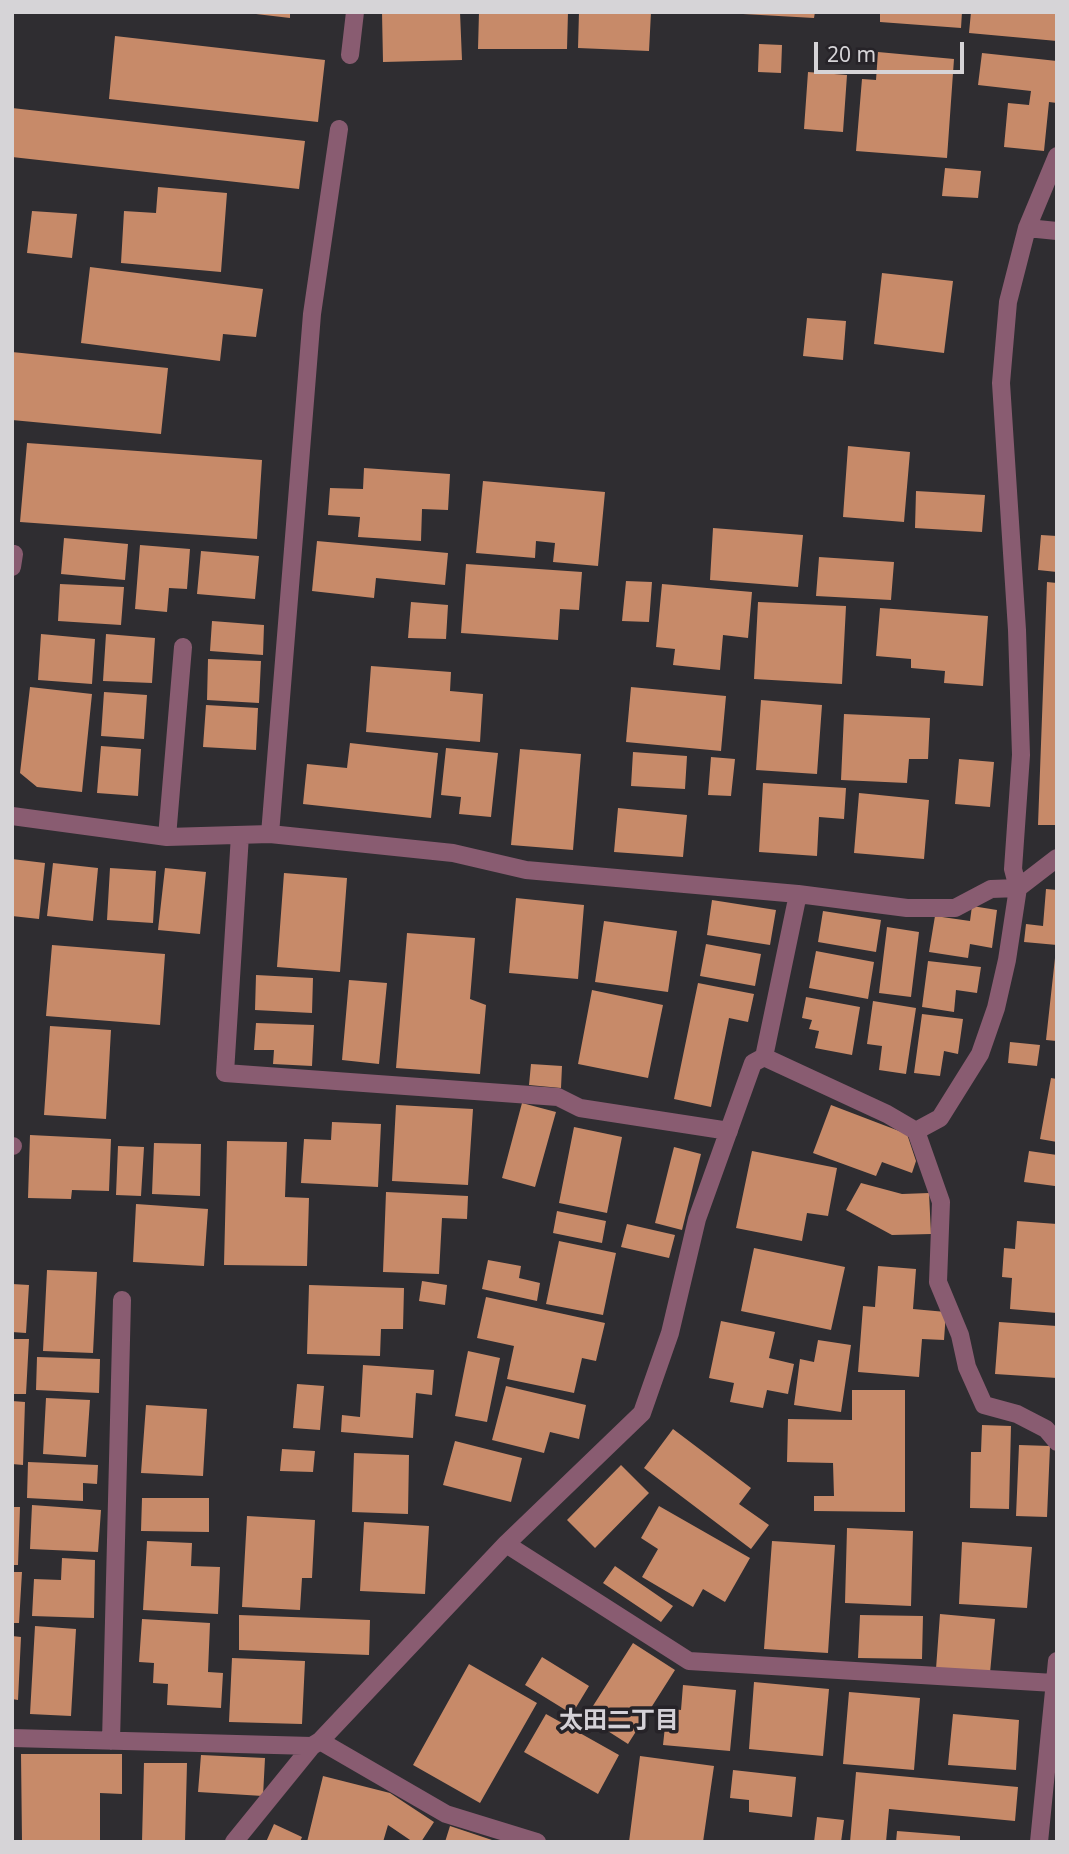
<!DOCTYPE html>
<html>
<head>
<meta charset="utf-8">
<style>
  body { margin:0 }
  #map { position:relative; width:1069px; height:1854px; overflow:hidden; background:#2f2d31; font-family:"Noto Sans",sans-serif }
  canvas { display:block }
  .frame { position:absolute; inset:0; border:14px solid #d6d4d7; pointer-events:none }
  .scale { position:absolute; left:814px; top:42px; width:150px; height:32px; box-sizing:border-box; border:4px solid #d6d4d7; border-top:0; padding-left:9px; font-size:21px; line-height:24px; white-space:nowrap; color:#d6d4d7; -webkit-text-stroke:5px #262328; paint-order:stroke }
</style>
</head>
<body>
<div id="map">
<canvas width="1069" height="1854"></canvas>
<div class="frame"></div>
<div class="scale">20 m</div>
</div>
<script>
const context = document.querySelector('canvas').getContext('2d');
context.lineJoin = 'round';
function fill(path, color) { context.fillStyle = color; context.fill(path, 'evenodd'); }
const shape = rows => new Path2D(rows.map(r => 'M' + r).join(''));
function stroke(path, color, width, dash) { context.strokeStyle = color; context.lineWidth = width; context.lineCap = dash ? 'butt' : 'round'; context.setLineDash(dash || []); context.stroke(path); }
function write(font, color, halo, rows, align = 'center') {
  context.font = font + ' "Noto Sans","Noto Sans JP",sans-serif'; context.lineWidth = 7; context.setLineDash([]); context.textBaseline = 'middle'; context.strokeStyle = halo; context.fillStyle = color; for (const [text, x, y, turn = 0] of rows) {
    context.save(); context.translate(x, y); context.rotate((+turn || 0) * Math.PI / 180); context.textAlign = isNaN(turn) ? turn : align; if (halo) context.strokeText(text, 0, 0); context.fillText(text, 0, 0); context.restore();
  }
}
const building = shape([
  [257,12,290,12,290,18,256,14],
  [382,12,460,12,462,60,383,62],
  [479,12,568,12,567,49,478,49],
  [579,12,651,12,649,51,578,48],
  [743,12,815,12,814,18,743,14],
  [880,12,962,12,961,28,880,22],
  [971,12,1057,12,1057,41,969,33],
  [115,36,325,60,318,122,109,99],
  [759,44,782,45,781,73,758,72],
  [878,52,954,59,947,158,856,151,862,79,876,80],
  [982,53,1057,61,1057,103,1049,102,1044,151,1004,147,1008,103,1029,105,1031,91,978,85],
  [808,72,847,75,843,132,804,129],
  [12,108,305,141,299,189,12,157],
  [945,168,981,171,978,198,942,196],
  [158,187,227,193,221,272,121,263,124,211,156,213],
  [32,211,77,214,72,258,27,253],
  [90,267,263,289,256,337,223,334,220,361,81,343],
  [882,273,953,281,944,353,874,344],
  [807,318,846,321,843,360,803,356],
  [12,352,168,368,161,434,12,420],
  [27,443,262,460,257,539,20,522],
  [848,446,910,452,904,522,843,517],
  [364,468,450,474,448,510,422,509,421,541,358,537,360,517,328,515,330,488,363,489],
  [483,481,605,492,598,566,553,562,555,543,536,541,535,558,476,553],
  [916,491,985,495,982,532,915,528],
  [713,528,803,535,798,587,710,580],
  [1041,535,1057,536,1057,572,1038,570],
  [64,538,128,544,125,580,61,574],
  [317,541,448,553,445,585,376,578,374,598,312,591],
  [140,545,190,549,187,589,169,588,167,612,135,609],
  [201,551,259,556,255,599,197,594],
  [819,557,894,562,891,600,816,596],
  [466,564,582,572,579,610,560,609,558,640,461,633],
  [626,581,652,582,649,622,622,621],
  [1047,582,1057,583,1057,825,1038,825],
  [60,584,124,587,121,625,58,621],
  [662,584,752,592,748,638,723,635,720,670,673,665,675,649,656,647],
  [411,602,448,605,446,639,408,638],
  [758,602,846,606,842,684,754,679],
  [880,608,988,616,983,686,944,683,945,671,911,668,911,659,876,656],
  [212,621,264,625,263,655,210,651],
  [41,634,95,639,92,684,38,680],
  [106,634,155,638,152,683,103,681],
  [208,659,261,661,259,703,207,700],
  [371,666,451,672,450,691,483,694,480,742,366,732],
  [30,687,92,694,82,792,37,787,20,773],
  [631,687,726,696,721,751,626,742],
  [104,692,147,695,144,739,101,736],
  [761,700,822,705,817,774,756,770],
  [206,705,258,708,256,750,203,747],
  [844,714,930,718,928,759,909,759,907,783,841,780],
  [350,743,438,753,431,818,303,804,307,764,347,768],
  [101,746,141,749,138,796,97,793],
  [446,748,498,753,491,817,459,814,461,797,441,795],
  [520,749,581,754,573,850,511,845],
  [633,752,687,756,685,789,631,786],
  [711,757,735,759,731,796,708,795],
  [959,759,994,762,990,807,955,804],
  [763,783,846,788,844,819,819,817,817,856,759,852],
  [859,793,929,800,924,859,854,853],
  [618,808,687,815,683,857,614,852],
  [12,859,45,863,39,919,12,916],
  [53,863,98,868,93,921,47,916],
  [110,868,156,871,153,923,107,920],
  [165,868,206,872,200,934,158,930],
  [284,873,347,878,340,972,277,967],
  [1046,889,1057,890,1057,945,1024,942,1026,924,1043,926],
  [516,898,584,905,578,979,509,973],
  [712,900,776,910,770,945,707,935],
  [972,906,997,910,992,948,970,944,968,958,929,952,935,916,970,921],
  [823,911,881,920,876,952,818,942],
  [604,921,677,931,668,992,595,982],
  [887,927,919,932,911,997,879,993],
  [407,933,475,938,470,999,486,1005,480,1074,396,1068],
  [706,944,761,954,755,986,700,976],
  [52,945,165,954,160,1025,46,1016],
  [816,951,874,962,868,999,809,988],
  [1055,958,1057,958,1057,1041,1046,1040],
  [928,961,981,967,977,993,956,990,954,1012,922,1007],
  [256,975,313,978,312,1013,255,1010],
  [349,980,387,983,379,1064,342,1060],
  [698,983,754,994,748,1022,729,1018,711,1107,674,1099],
  [592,990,663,1005,648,1078,578,1064],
  [806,997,860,1007,852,1055,815,1048,819,1031,809,1029,812,1020,802,1018],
  [873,1001,916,1008,906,1074,879,1070,882,1046,867,1044],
  [922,1014,963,1019,958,1054,944,1051,940,1076,914,1073],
  [256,1023,314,1025,312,1066,273,1064,274,1050,254,1050],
  [50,1026,111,1030,106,1119,44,1115],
  [1010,1042,1040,1045,1037,1066,1008,1063],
  [531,1064,562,1066,561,1088,529,1085],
  [1051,1078,1057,1079,1057,1142,1040,1139],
  [522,1103,556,1112,535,1187,502,1178],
  [396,1105,473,1109,468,1185,392,1181],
  [831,1105,907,1134,916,1161,912,1173,882,1162,876,1176,813,1153],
  [332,1122,381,1124,378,1187,301,1183,304,1139,331,1140],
  [574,1127,622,1137,607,1213,559,1203],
  [30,1135,111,1139,109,1191,72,1190,71,1199,28,1198],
  [227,1141,287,1142,285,1197,309,1198,307,1266,224,1265],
  [154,1143,201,1144,200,1196,152,1194],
  [118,1146,144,1147,141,1196,116,1195],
  [674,1147,701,1154,682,1230,655,1223],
  [752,1151,837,1168,828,1216,807,1213,802,1241,736,1228],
  [1029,1151,1057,1155,1055,1186,1024,1182],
  [861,1183,902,1194,929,1193,931,1234,892,1235,846,1210],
  [386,1192,468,1196,467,1219,442,1218,439,1274,383,1272],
  [136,1204,208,1209,204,1266,133,1262],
  [557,1211,606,1221,602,1243,553,1233],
  [1017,1221,1057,1224,1057,1313,1010,1309,1012,1278,1002,1277,1004,1248,1015,1249],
  [627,1224,675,1235,669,1258,621,1247],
  [559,1241,616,1253,603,1315,546,1304],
  [754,1248,845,1267,831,1330,741,1311],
  [488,1260,521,1266,519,1278,540,1283,537,1301,482,1289],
  [878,1266,916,1269,913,1309,946,1312,944,1340,922,1339,919,1377,858,1372,863,1306,875,1307],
  [47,1270,97,1272,93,1353,43,1351],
  [422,1281,447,1285,445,1305,419,1301],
  [12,1284,29,1285,26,1333,12,1332],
  [309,1285,404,1288,403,1329,381,1329,380,1356,307,1354],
  [486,1297,605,1323,596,1361,582,1358,574,1393,507,1379,514,1346,477,1338],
  [721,1321,775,1332,769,1358,794,1364,788,1394,767,1390,763,1408,730,1402,734,1383,709,1378],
  [999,1322,1057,1326,1057,1378,995,1374],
  [12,1339,29,1339,26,1394,12,1394],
  [818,1340,851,1345,841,1412,794,1405,800,1359,814,1362],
  [468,1351,500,1358,487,1422,455,1416],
  [37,1357,100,1359,99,1393,36,1390],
  [363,1365,434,1370,432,1395,416,1393,413,1438,341,1432,342,1415,360,1417],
  [297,1384,324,1386,320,1430,293,1428],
  [506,1386,586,1405,579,1439,550,1432,544,1453,492,1440],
  [852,1390,905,1390,905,1512,814,1511,814,1496,834,1496,833,1463,787,1462,788,1419,852,1420],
  [46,1398,90,1400,86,1457,43,1454],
  [12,1401,25,1402,23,1465,12,1464],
  [146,1405,207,1409,203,1476,141,1473],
  [982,1425,1011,1426,1009,1509,970,1508,971,1452,981,1452],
  [673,1429,751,1488,739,1504,769,1525,751,1549,644,1468],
  [455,1441,522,1458,511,1502,443,1485],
  [1019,1445,1050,1446,1047,1517,1016,1516],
  [282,1449,315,1451,313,1472,280,1471],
  [354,1453,409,1455,408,1514,352,1512],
  [28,1462,98,1465,97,1484,83,1483,83,1501,27,1498],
  [621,1465,649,1493,595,1548,567,1520],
  [142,1498,209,1498,209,1532,141,1531],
  [32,1505,101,1510,98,1552,30,1549],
  [659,1506,750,1558,725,1602,703,1589,693,1607,642,1577,658,1549,641,1538],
  [12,1507,20,1507,18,1565,12,1565],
  [247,1516,315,1520,312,1578,302,1578,300,1610,242,1607],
  [364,1522,429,1526,425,1594,360,1591],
  [847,1528,913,1531,911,1606,845,1603],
  [147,1541,192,1543,191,1566,220,1567,218,1614,143,1610],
  [772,1541,835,1545,828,1653,764,1649],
  [962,1542,1032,1547,1027,1608,959,1604],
  [62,1558,95,1560,94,1618,32,1616,34,1579,61,1580],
  [615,1566,673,1606,661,1622,603,1583],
  [12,1572,22,1572,19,1623,12,1623],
  [940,1614,995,1619,990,1673,936,1669],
  [239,1615,370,1620,369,1655,239,1650],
  [860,1615,923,1616,922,1659,858,1658],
  [142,1619,210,1623,208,1672,223,1673,221,1708,167,1705,168,1684,153,1683,154,1663,139,1662],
  [35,1626,76,1629,71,1716,30,1714],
  [12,1636,21,1637,18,1700,12,1699],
  [633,1643,675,1670,628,1744,586,1717],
  [542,1657,589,1686,572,1714,525,1685],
  [232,1658,305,1661,302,1724,229,1722],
  [469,1664,537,1703,480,1803,413,1765],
  [754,1682,829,1689,823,1756,749,1749],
  [683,1685,736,1690,730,1751,663,1745,667,1708,681,1710],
  [849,1692,920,1698,914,1770,843,1764],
  [546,1714,619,1755,598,1794,524,1752],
  [953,1714,1019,1720,1016,1770,948,1765],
  [21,1754,122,1754,122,1794,100,1793,100,1842,22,1842],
  [201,1755,265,1758,263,1796,198,1792],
  [640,1756,714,1766,703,1842,629,1842],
  [144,1763,187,1763,185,1842,142,1842],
  [733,1770,796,1777,792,1817,749,1812,749,1800,730,1798],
  [856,1772,1018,1787,1015,1821,889,1809,886,1842,850,1842],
  [323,1776,390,1793,434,1822,421,1842,413,1842,388,1825,383,1842,307,1842],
  [817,1817,844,1820,841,1842,814,1842],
  [274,1824,302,1837,300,1842,266,1842],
  [450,1826,495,1841,495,1842,445,1842],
  [897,1831,960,1836,960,1842,896,1842]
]);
const minor = shape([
  [350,55,355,12],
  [1027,228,1057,231],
  [12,567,14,554],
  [12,816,167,837,270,834,453,853,526,870,798,894,907,908,955,908,991,889,1018,888,1057,858],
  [270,834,312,314,339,129],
  [240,835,225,1073,558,1097,580,1108,729,1131],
  [167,837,183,647],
  [764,1057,798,894],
  [916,1131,940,1118,980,1054,996,1008,1007,960,1018,888,1013,869,1021,755,1017,630,1001,383,1008,302,1027,228,1057,156],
  [12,1146,13,1146],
  [506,1544,689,1661,1054,1683],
  [12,1738,312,1746],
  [111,1741,122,1300],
  [320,1741,446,1814,537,1842],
  [234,1842,312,1746,320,1741,506,1544,642,1413,670,1333,697,1219,753,1063,764,1057,887,1114,916,1131,941,1202,938,1282,960,1335,967,1367,984,1405,1017,1414,1046,1429,1057,1442],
  [1039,1842,1057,1661]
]);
const neighbourhoodNames = [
  ["太田二丁目",619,1721]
];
fill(building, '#c78a69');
stroke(minor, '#895c71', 18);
write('bold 24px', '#d4d1d7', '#262328', neighbourhoodNames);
</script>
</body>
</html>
